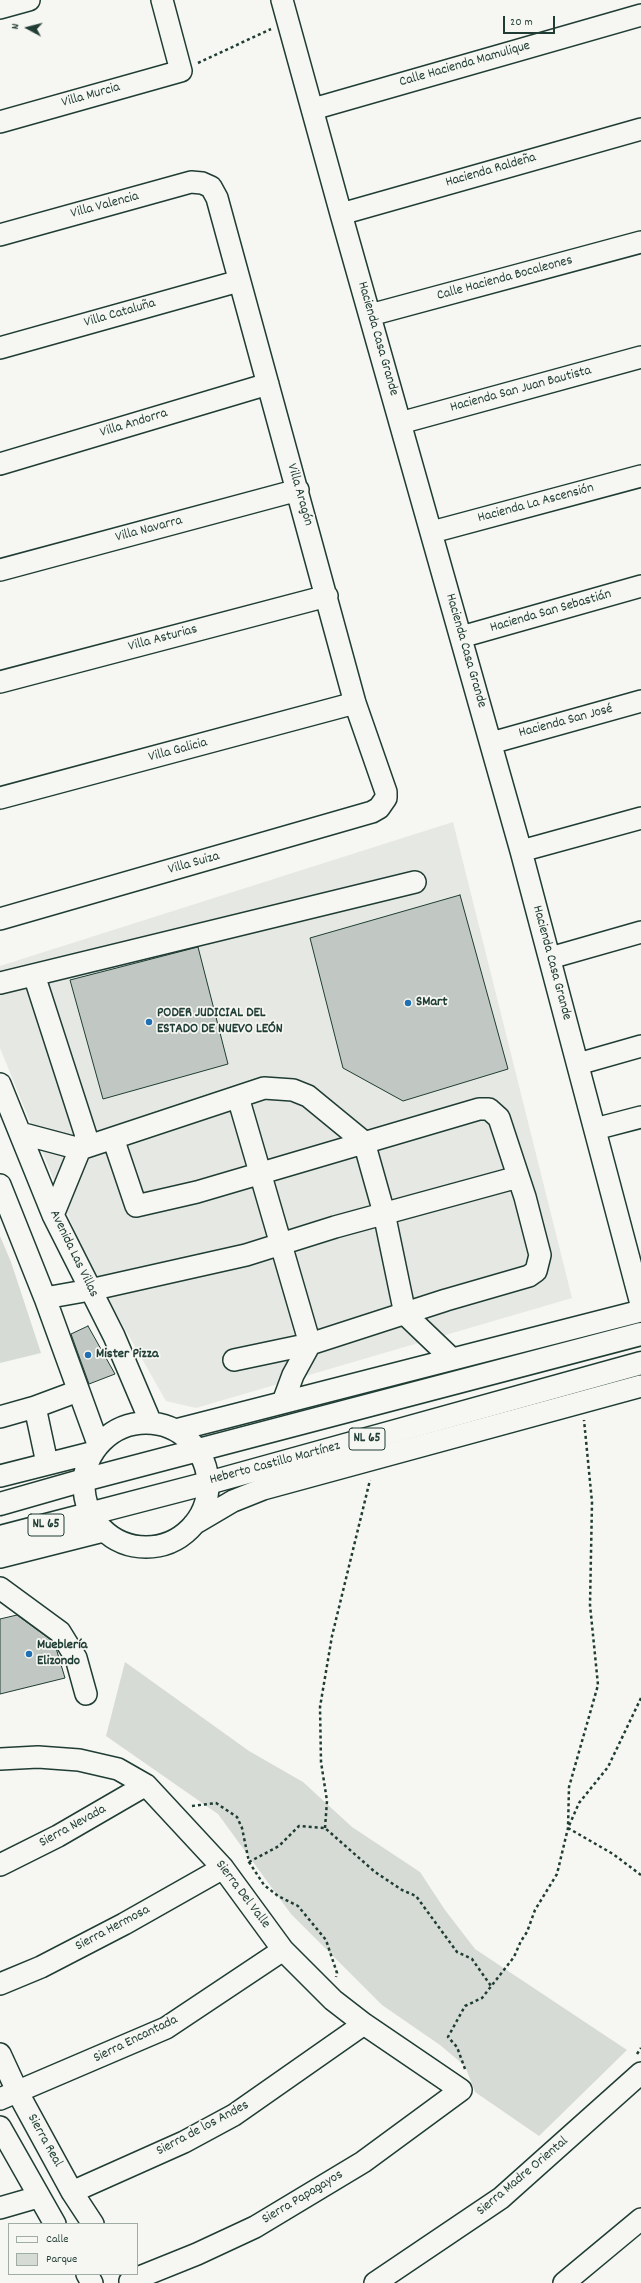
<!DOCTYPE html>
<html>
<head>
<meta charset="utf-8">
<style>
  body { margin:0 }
  #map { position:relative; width:641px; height:2283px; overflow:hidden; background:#f6f6f2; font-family:Dekko,sans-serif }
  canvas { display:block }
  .legend { position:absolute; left:8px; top:2223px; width:130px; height:52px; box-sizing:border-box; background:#f6f6f2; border:1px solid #a0aca6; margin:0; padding:5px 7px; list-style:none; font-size:12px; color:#1f3d34 }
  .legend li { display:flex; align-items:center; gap:8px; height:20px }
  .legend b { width:20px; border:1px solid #a0aca6 }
  .north { position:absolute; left:8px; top:8px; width:40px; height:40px; -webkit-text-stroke:3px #f6f6f2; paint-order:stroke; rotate:277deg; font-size:11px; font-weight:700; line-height:16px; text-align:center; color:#1f3d34 }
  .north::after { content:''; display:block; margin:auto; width:14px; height:18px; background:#1f3d34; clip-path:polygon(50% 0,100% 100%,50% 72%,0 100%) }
  .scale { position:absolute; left:503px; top:16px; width:52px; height:18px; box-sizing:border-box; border:2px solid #1f3d34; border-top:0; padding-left:5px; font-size:12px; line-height:14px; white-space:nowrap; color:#1f3d34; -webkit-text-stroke:3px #f6f6f2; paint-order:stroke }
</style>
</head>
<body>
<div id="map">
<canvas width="641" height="2283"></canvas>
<ul class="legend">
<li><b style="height:5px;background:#f6f6f2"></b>Calle</li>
<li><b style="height:11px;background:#d6dbd6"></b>Parque</li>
</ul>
<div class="north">N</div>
<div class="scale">20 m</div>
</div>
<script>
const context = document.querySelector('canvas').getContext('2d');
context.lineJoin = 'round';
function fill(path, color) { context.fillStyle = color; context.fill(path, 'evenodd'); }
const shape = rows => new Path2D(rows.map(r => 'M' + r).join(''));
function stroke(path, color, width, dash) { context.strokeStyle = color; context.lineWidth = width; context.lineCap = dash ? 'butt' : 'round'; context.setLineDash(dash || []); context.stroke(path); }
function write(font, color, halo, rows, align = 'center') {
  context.font = font + ' Dekko,sans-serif'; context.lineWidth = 3.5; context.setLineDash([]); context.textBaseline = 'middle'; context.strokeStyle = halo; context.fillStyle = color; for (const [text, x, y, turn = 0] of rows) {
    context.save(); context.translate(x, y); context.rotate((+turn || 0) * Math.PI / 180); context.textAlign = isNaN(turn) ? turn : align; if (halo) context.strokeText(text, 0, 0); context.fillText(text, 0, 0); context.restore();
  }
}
const built = shape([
  [453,822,572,1298,196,1408,166,1401,89,1266,0,1048,0,966]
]);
const green = shape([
  [0,1236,11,1262,41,1353,0,1363],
  [125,1662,249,1751,303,1782,352,1827,420,1872,445,1910,475,1949,627,2050,539,2136,475,2092,465,2066,440,2045,382,2005,291,1914,218,1814,106,1736]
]);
const building = shape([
  [460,895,508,1069,403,1101,343,1068,310,938,460,895],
  [198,947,228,1064,103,1099,70,980,198,947],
  [88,1326,115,1374,89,1384,71,1334,88,1326],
  [17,1615,51,1640,56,1648,65,1678,0,1694,0,1619,17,1615]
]);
const path = shape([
  [198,63,271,29],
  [641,1698,608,1767,579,1803,568,1828,613,1854,641,1875],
  [192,1806,216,1803,237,1817,242,1828,249,1862,264,1885,278,1896,298,1906,326,1940,337,1973,336,1977],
  [325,1828,327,1801,321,1762,320,1707,332,1636,370,1480],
  [249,1862,279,1846,299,1826,325,1828,375,1872,402,1890,416,1896,457,1952,472,1959,491,1986],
  [637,2054,641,2048],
  [465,2069,457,2047,448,2037,465,2006,482,1998,514,1957,521,1941,527,1932,535,1910,557,1874,568,1828,569,1787,598,1685,590,1605,592,1502,584,1420]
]);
const minor = shape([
  [282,0,341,214,521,851,641,1304],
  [0,8,29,0],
  [313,109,641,15],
  [0,122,181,71,162,0],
  [341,214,641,129],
  [0,235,191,182,202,183,211,187,217,198,355,703,386,792,386,798,379,808,372,812,0,919],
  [370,315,641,242],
  [0,348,239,281],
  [400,423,641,357],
  [0,464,268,384],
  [432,532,641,476],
  [0,570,298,490],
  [461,637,641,586],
  [0,682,327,596],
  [491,743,641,701],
  [0,798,355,703],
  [521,851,641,818],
  [550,958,641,932],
  [34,975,89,1145],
  [0,983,415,882],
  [578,1064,641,1046],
  [0,1084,53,1215,114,1336,151,1423],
  [238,1097,310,1344,293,1375,283,1402],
  [595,1129,641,1117],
  [20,1133,80,1149,264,1088,293,1090,308,1096,364,1142,384,1213,405,1314,452,1359],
  [113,1138,136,1206,197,1192,479,1109,489,1109,499,1118,525,1197,540,1255,536,1271,529,1276,446,1300,310,1344,234,1360],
  [0,1185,45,1298,98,1444],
  [53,1215,80,1149],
  [45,1298,90,1290,246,1255,335,1227,518,1177],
  [35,1407,78,1391],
  [0,1417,35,1407,47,1463],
  '84 1485a62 62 0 1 1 124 0a62 62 0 1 1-124 0Z',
  [176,1430,641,1311],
  [0,1476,91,1453],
  [194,1524,233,1501,263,1489,641,1386],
  [0,1557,103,1531],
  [0,1588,60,1632,76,1658,86,1694],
  [0,1759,38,1757,79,1760,118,1769,146,1785,223,1868,283,1950,333,2000,364,2024,461,2090,363,2162,255,2227,197,2254,130,2281],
  [0,1865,58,1836,146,1785],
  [0,1984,41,1967,124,1924,223,1868],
  [0,2054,18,2093,72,2192,93,2224],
  [0,2099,166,2028,283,1950],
  [0,2127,55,2224],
  [72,2192,184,2142,234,2115,364,2024],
  [0,2208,38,2197],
  [87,2274,92,2283],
  [375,2283,501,2198,641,2073],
  [564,2283,641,2219]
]);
const major = shape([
  [0,1504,84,1480,641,1334],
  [0,1537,208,1483,641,1363]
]);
const markers = [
  [408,1003,4,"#1f6fb2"],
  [149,1022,4,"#1f6fb2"],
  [88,1355,4,"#1f6fb2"],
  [29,1654,4,"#1f6fb2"]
];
const shields = [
  [367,1439,36],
  [46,1525,36]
];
const shieldNames = [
  ["NL 65",367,1439],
  ["NL 65",46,1525]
];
const streetNames = [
  ["Calle Hacienda Mamulique",465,65,-16],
  ["Villa Murcia",91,96,-16],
  ["Hacienda Raldeña",491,171,-16],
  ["Villa Valencia",105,206,-15],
  ["Calle Hacienda Bocaleones",505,279,-15],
  ["Villa Cataluña",120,314,-16],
  ["Hacienda Casa Grande",377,339,74],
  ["Hacienda San Juan Bautista",521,390,-15],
  ["Villa Andorra",134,424,-17],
  ["Villa Aragón",299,495,74],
  ["Hacienda La Ascensión",536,504,-15],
  ["Villa Navarra",149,530,-15],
  ["Hacienda San Sebastián",551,612,-16],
  ["Villa Asturias",163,639,-15],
  ["Hacienda Casa Grande",465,651,74],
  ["Hacienda San José",566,722,-15],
  ["Villa Galicia",178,751,-15],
  ["Villa Suiza",194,864,-16],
  ["Hacienda Casa Grande",551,963,75],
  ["Avenida Las Villas",73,1254,64],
  ["Heberto Castillo Martínez",275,1464,-15],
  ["Sierra Nevada",73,1827,-29],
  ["Sierra Del Valle",242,1895,53],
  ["Sierra Hermosa",113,1929,-28],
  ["Sierra Encantada",136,2040,-26],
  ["Sierra de los Andes",203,2129,-28],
  ["Sierra Real",44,2141,61],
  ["Sierra Madre Oriental",523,2177,-40],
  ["Sierra Papagayos",303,2198,-31]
];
const poiNames = [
  ["SMart",416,1003],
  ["PODER JUDICIAL DEL",157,1014],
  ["ESTADO DE NUEVO LEÓN",157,1030],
  ["Mister Pizza",96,1355],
  ["Mueblería",37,1646],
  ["Elizondo",37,1662]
];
fill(built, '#e6e8e4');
fill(green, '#d6dbd6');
fill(building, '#c1c8c3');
stroke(building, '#1f3d34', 1);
stroke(minor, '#1f3d34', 24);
stroke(major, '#1f3d34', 25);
stroke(path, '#1f3d34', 2.5, [3, 3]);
stroke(minor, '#f6f6f2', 21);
stroke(major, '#f6f6f2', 22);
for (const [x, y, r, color] of markers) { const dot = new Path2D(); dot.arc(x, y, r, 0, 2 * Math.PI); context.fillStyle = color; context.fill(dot); stroke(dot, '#f6f6f2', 1.5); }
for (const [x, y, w] of shields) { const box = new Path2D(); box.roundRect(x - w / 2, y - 11, w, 22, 3); context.fillStyle = '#f6f6f2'; context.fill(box); stroke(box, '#1f3d34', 1); }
write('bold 13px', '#1f3d34', null, shieldNames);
write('14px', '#1f3d34', '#f6f6f2', streetNames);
write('bold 14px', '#1f3d34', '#f6f6f2', poiNames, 'left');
</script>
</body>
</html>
